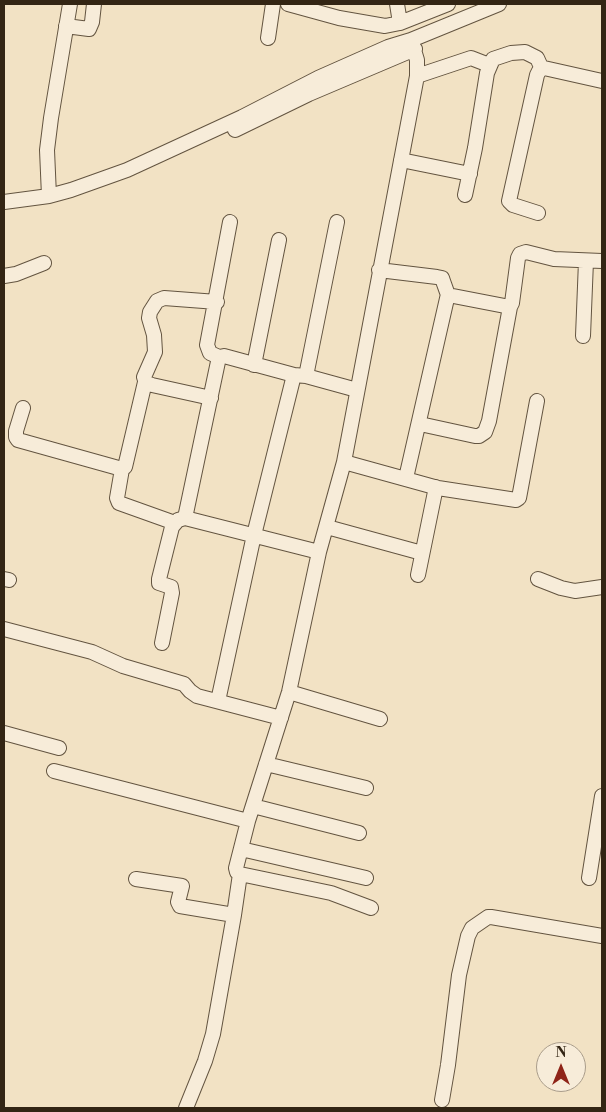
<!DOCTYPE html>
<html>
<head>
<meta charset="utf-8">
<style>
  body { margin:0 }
  #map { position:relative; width:606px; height:1112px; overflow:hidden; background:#f2e2c4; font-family:"Libre Bodoni",serif }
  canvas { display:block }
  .frame { position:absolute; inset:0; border:5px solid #332514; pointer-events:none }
  .north { position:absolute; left:536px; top:1042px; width:50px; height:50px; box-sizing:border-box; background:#f7ecd9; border:1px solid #a99c8a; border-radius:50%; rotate:0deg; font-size:14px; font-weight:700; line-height:20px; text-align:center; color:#332514 }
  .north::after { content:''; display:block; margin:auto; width:18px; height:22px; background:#8f2418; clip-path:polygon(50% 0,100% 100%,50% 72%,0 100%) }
</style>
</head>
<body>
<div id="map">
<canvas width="606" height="1112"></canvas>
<div class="frame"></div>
<div class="north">N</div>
</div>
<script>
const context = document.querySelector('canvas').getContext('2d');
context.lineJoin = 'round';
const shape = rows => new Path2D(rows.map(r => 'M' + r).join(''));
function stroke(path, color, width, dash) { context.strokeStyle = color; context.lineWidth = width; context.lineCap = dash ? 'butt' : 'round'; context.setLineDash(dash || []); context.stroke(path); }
const minor = shape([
  [288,4,339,18,385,26,400,23,448,4],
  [397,4,400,23],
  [66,26,89,29,92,22,94,4],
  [268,38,273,4],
  [417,76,471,58,489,65],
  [235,130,309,94,415,49],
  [401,160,470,174],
  [465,195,475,148,487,73,493,59,511,53,525,52,537,58,542,69],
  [49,196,47,150,51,118,70,4],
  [4,202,49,196,71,190,127,170,242,117,318,78,388,47,411,40,499,4],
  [538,213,513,205,509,201,537,75,539,71,544,68,602,81],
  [379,270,437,277,442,278,443,281,448,295,510,307,512,303,518,258,520,254,526,252,554,259,602,261],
  [4,276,16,274,44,263],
  [583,336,586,261],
  [219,357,210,353,207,345,230,222],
  [254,365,279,240],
  [306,376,357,390],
  [211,398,152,385,146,383,144,377,155,352,154,335,149,318,150,312,157,301,164,298,217,302],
  [23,408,16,431,16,437,18,440,122,469,125,467,145,382],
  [420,424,475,436,479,436,485,432,489,421,510,307],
  [344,462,438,488,516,500,519,498,537,401],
  [122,469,117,498,119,503,175,523],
  [406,478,448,294],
  [327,527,422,553],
  [319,552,185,518,219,357,224,356,294,375,306,376,337,222],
  [418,575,436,487],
  [4,579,9,580],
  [538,579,561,588,575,591,602,587],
  [4,629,92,652,123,666,184,684,190,691,197,696,281,718],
  [162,643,172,593,171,587,159,583,159,579,172,527,178,520,185,518],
  [289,692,380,719],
  [218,701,254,535,294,375],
  [4,733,59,748],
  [266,764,366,788],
  [54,771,248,821],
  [253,806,359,833],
  [241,849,366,878],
  [240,874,331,893,371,908],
  [589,878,602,796],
  [136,879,182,886,178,902,180,906,234,915],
  [442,1100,448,1065,459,975,468,936,472,928,488,917,491,917,602,936],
  [186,1108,205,1061,213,1034,234,915,240,874,237,872,236,868,248,821,289,692,319,552,344,462,417,76,417,60,411,40]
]);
stroke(minor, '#635440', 16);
stroke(minor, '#f7ecd9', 14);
</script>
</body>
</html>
